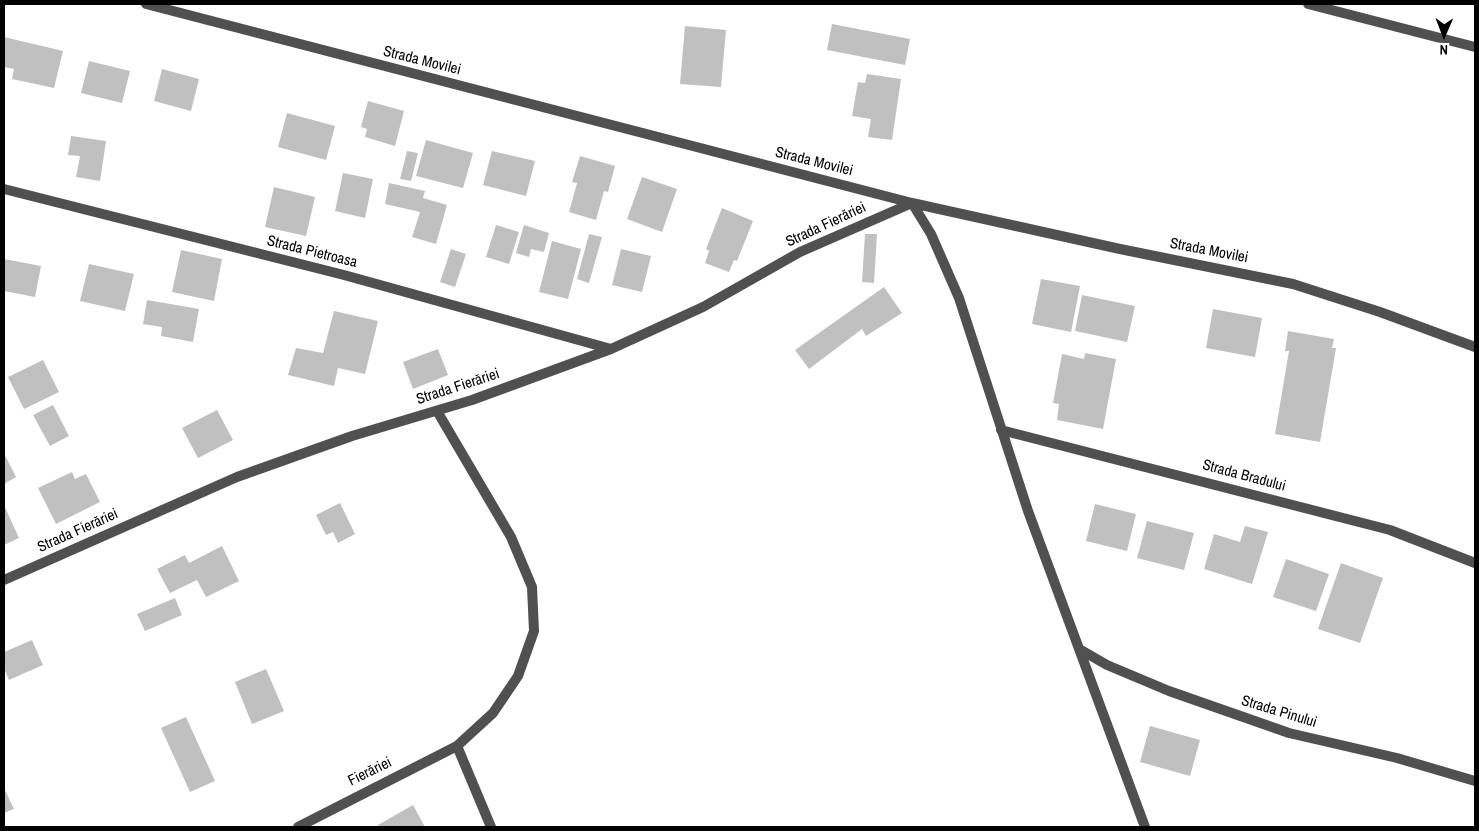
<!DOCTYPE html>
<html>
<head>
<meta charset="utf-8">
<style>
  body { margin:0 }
  #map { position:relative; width:1479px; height:831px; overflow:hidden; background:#fff; font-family:"Archivo Narrow",sans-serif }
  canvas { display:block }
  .frame { position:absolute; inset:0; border:5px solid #000; pointer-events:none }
  .north { position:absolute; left:1419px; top:10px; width:50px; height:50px; -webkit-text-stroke:4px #fff; paint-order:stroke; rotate:181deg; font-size:14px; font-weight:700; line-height:20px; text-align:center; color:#000 }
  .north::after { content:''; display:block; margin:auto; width:18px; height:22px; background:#000; clip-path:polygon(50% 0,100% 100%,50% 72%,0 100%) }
</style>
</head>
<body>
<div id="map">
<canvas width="1479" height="831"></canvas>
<div class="frame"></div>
<div class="north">N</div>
</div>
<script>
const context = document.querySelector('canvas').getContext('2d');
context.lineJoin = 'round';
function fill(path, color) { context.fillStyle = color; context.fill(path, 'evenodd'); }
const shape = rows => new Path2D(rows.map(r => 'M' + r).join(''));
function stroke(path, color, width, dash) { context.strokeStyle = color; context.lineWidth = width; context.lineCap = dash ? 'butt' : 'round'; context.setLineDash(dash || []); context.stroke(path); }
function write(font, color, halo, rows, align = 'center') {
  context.font = font + ' "Archivo Narrow",sans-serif'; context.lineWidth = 4; context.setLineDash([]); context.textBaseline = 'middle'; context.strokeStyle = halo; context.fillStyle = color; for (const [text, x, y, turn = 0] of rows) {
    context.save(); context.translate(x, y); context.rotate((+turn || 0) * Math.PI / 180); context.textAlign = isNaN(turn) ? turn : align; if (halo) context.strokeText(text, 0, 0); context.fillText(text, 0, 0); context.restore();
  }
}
const building = shape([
  [832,24,910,39,905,65,827,50],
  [685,26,726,30,721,87,680,84],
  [4,37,63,51,54,88,12,79,14,69,4,67],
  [89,61,130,71,122,103,81,93],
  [162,69,199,79,191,111,154,101],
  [867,74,901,79,892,140,868,137,871,119,852,116,858,82,865,83],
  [368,101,404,111,395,146,365,137,367,129,361,127],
  [287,113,335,126,326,160,278,147],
  [71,136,106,141,100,181,76,177,80,156,68,155],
  [426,140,473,153,463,188,416,176],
  [407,151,418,153,411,181,400,179],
  [492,151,535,161,526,196,483,185],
  [580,156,615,166,608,192,604,191,596,220,569,212,577,183,572,182],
  [343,173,373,179,365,218,335,211],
  [642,177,677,189,662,232,627,219],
  [389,183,425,191,423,198,447,205,436,244,412,237,420,212,385,204],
  [274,187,315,197,306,236,265,227],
  [722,208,753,221,737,261,734,260,729,272,705,263,709,251,706,249],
  [496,225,519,232,509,264,486,257],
  [524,225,549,233,544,252,531,249,529,257,516,253],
  [589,234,602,237,589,283,577,279],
  [865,234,877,234,874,283,862,282],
  [552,241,581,249,568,299,539,292],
  [451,249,466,254,455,287,440,282],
  [621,249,651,256,642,292,612,285],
  [181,250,222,259,214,301,172,292],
  [4,259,41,266,35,297,4,291],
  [89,264,134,274,125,311,80,301],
  [1041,279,1080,286,1071,332,1032,324],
  [884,287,902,313,866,336,862,329,809,369,795,350],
  [1082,295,1135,306,1127,342,1075,331],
  [147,300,199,309,193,342,161,336,162,327,143,324],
  [1213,309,1262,318,1255,357,1206,348],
  [334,311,378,321,365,374,338,368,334,386,288,375,296,348,323,353],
  [1288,331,1334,339,1332,348,1336,348,1320,442,1275,434,1289,351,1285,351],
  [438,349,448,375,413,389,403,362],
  [1085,353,1116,359,1103,429,1057,420,1059,404,1053,403,1062,354,1084,359],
  [43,360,59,392,24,409,8,377],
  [53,405,69,436,50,446,33,415],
  [217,410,233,440,198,458,182,428],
  [4,453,16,477,4,484],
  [72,472,75,479,86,474,100,502,56,524,38,488],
  [340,503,355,534,338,543,333,532,326,535,316,515],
  [1095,504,1136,514,1127,551,1086,541],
  [4,505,19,538,4,545],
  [1147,521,1194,533,1184,570,1137,558],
  [1245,526,1268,532,1252,584,1204,569,1214,534,1240,542],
  [222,546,239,581,206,597,197,580,170,593,157,569,185,555,189,563],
  [1286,559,1329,574,1316,611,1273,597],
  [1341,563,1383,578,1360,643,1318,629],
  [175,598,182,615,145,631,137,614],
  [32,640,43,665,9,680,4,668,4,652],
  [266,669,284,711,252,724,235,682],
  [186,717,215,781,190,792,161,728],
  [1150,726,1200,740,1190,776,1140,762],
  [4,788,14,809,4,813],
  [413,805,425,827,379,827,378,825]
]);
const street = shape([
  [146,4,912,203,1120,249,1293,284,1380,312,1475,347],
  [1308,4,1475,47],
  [4,189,344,275,611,349],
  [912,203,931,234,959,298,1028,511,1145,827],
  [1001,430,1390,530,1475,563],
  [4,580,237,477,352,436,472,400,611,349,703,307,800,252,912,203],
  [1081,650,1107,665,1169,691,1289,733,1397,758,1475,781],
  [457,746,491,827],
  [298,827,457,746,493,713,518,676,534,631,532,587,511,537,437,411]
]);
const streetNames = [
  ["Strada Movilei",422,61,14],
  ["Strada Movilei",814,162,14],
  ["Strada Fierăriei",826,225,-25],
  ["Strada Movilei",1209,251,11],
  ["Strada Pietroasa",312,252,14],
  ["Strada Fierăriei",458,387,-18],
  ["Strada Bradului",1244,476,15],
  ["Strada Fierăriei",78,531,-24],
  ["Strada Pinului",1279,712,17],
  ["Fierăriei",370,772,-26]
];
fill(building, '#c0c0c0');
stroke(street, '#505050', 10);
write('15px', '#000', '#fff', streetNames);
</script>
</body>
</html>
